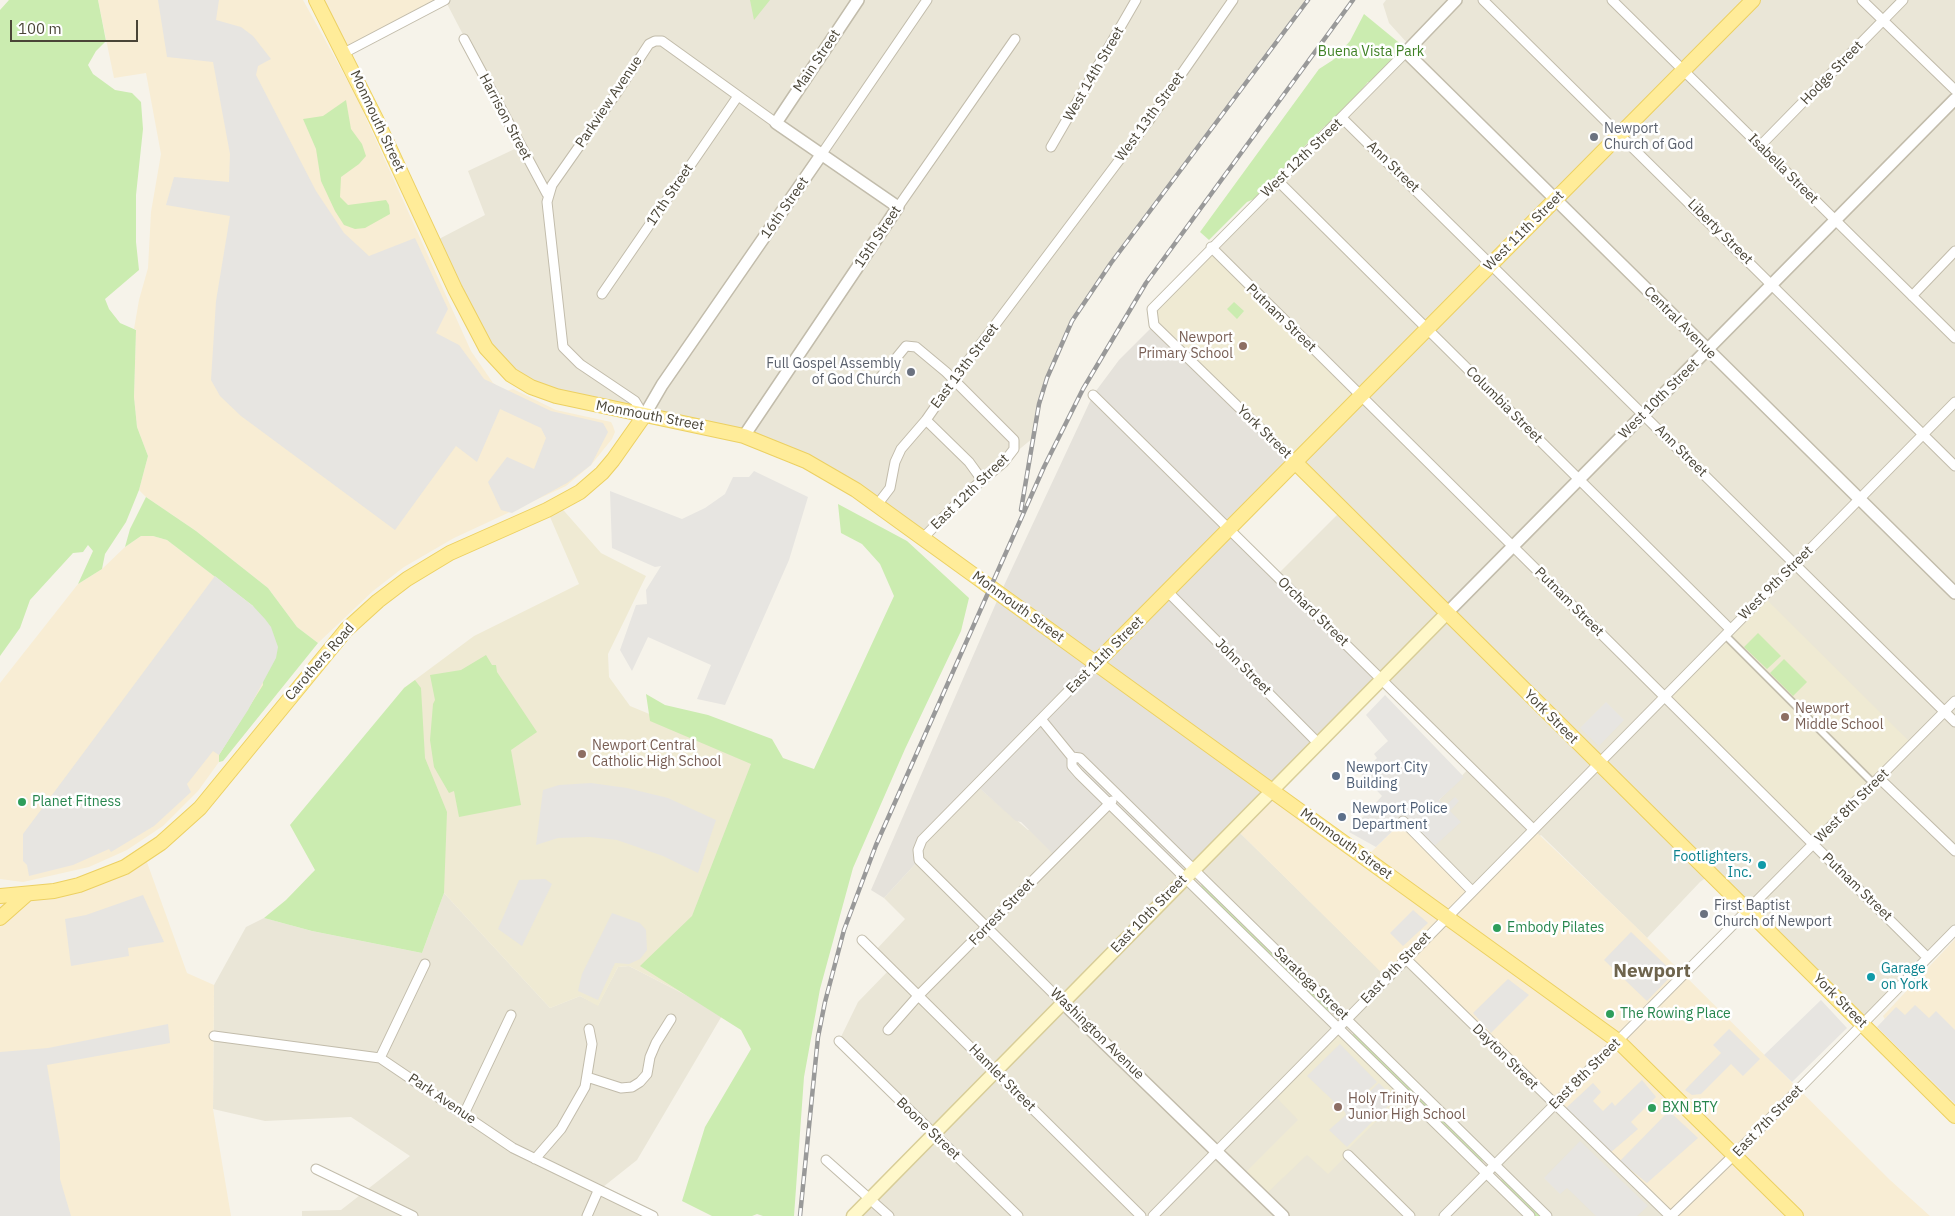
<!DOCTYPE html>
<html>
<head>
<meta charset="utf-8">
<style>
  body { margin:0 }
  #map { position:relative; width:1955px; height:1216px; overflow:hidden; background:#f6f3ea; font-family:"IBM Plex Sans",sans-serif }
  canvas { display:block }
  .scale { position:absolute; left:10px; top:20px; width:128px; height:22px; box-sizing:border-box; border:2px solid #4a4537; border-top:0; padding-left:6px; font-size:15px; line-height:18px; white-space:nowrap; color:#4a4537; -webkit-text-stroke:4px #fff; paint-order:stroke }
</style>
</head>
<body>
<div id="map">
<canvas width="1955" height="1216"></canvas>
<div class="scale">100 m</div>
</div>
<script>
const context = document.querySelector('canvas').getContext('2d');
context.lineJoin = 'round';
function fill(path, color) { context.fillStyle = color; context.fill(path, 'evenodd'); }
const shape = rows => new Path2D(rows.map(r => 'M' + r).join(''));
function stroke(path, color, width, dash) { context.strokeStyle = color; context.lineWidth = width; context.lineCap = dash ? 'butt' : 'round'; context.setLineDash(dash || []); context.stroke(path); }
function write(font, color, halo, rows, align = 'center') {
  context.font = font + ' "IBM Plex Sans",sans-serif'; context.lineWidth = 5; context.setLineDash([]); context.textBaseline = 'middle'; context.strokeStyle = halo; context.fillStyle = color; for (const [text, x, y, turn = 0] of rows) {
    context.save(); context.translate(x, y); context.rotate((+turn || 0) * Math.PI / 180); context.textAlign = isNaN(turn) ? turn : align; if (halo) context.strokeText(text, 0, 0); context.fillText(text, 0, 0); context.restore();
  }
}
const residential = shape([
  [445,0,1308,0,1111,263,1086,300,1061,344,1047,378,1033,438,1004,462,923,538,775,447,580,403,511,375,455,289,439,239,485,215,468,171,521,146],
  [1386,0,1955,0,1955,930,1863,1024,1711,874,1700,882,1647,938,1541,835,1472,891,1411,830,1470,767,1276,576,1343,509,1304,472,1211,247,1409,45,1389,23,1383,4],
  [977,786,1028,830,1109,804,1234,827,1387,977,1406,959,1670,1216,853,1216,933,1133,839,1041,858,1002,890,969,874,952,905,919,884,898,918,861,918,850],
  [444,893,550,1008,580,996,598,1005,618,967,629,966,723,1014,637,1160,598,1191,653,1216,302,1216,302,1211,341,1210,410,1156,351,1117,265,1121,213,1109,214,985,246,927,264,918,312,931,422,953]
]);
const commercial = shape([
  [98,0,303,0,356,96,471,351,493,383,506,391,513,389,556,410,611,422,613,426,615,432,612,439,591,465,566,486,454,538,404,567,373,591,318,643,297,627,268,588,196,531,146,497,139,490,148,456,137,427,134,397,136,329,134,329,139,300,148,268,151,212,161,154,146,73,114,78],
  [316,0,445,0,344,53],
  [141,536,153,536,167,540,253,606,294,672,223,761,219,762,198,791,163,826,127,850,89,867,23,882,0,879,0,683,78,584,102,569,125,547],
  [1271,789,1365,858,1403,821,1472,891,1533,829,1632,923,1890,1180,1930,1216,1670,1216,1406,960,1387,978,1234,827],
  [144,854,187,973,214,985,213,1109,231,1216,0,1216,0,896,54,891],
  [1955,939,1955,1096,1893,1035,1883,1016]
]);
const industrial = shape([
  [1154,325,1361,396,1229,531,1381,679,1185,877,1109,804,1056,857,1021,822,1016,821,977,786,922,840,919,860,884,898,871,890,1000,594,1093,395,1119,360]
]);
const education = shape([
  [1211,247,1361,396,1296,463,1151,316],
  [558,504,601,553,646,576,608,654,609,677,630,706,865,803,801,1053,629,966,618,967,598,1006,580,996,550,1008,444,893,404,688,474,636,579,584,547,510],
  [1763,596,1912,744,1813,845,1664,696],
  [1338,1027,1405,1093,1345,1152,1348,1154,1328,1174,1307,1155,1263,1197,1242,1176,1298,1120,1273,1094]
]);
const green = shape([
  [9,0,98,0,106,41,96,51,88,65,93,74,115,90,132,93,141,102,143,129,136,195,136,242,139,270,105,299,109,309,120,323,136,330,134,397,137,427,148,456,139,490,126,522,105,554,102,569,78,584,93,551,88,545,83,552,73,553,30,600,20,628,0,656,0,10],
  [750,0,770,0,754,20],
  [1364,14,1403,46,1398,58,1373,82,1368,82,1331,126,1325,126,1288,163,1287,169,1254,199,1247,202,1209,240,1200,232,1319,69,1333,60,1350,41],
  [346,100,351,129,362,144,366,156,359,164,341,177,340,197,348,205,386,200,389,205,390,214,365,228,355,229,344,225,335,211,321,181,316,149,303,119,323,116],
  [1234,302,1244,311,1237,319,1227,309],
  [146,497,196,531,268,588,297,627,318,643,223,761,219,762,219,755,263,685,253,606,167,540,153,536,141,536,125,547,130,529],
  [838,504,907,541,969,598,961,631,905,749,853,868,820,989,804,1077,794,1216,763,1216,757,1214,752,1216,712,1216,682,1201,705,1127,751,1049,741,1030,640,966,692,916,751,764,650,721,646,694,665,705,708,715,772,739,783,758,814,769,894,596,880,564,862,544,841,533],
  [1758,633,1781,656,1767,669,1744,647],
  [486,655,492,665,496,665,497,672,537,732,511,750,521,805,459,817,454,791,449,793,434,767,430,740,433,704,435,700,430,675,461,670],
  [1784,659,1807,682,1793,696,1770,673],
  [415,680,421,688,425,758,447,812,444,893,422,953,312,931,264,918,286,900,315,870,290,825,404,688],
  [1201,884,1205,886,1332,1012,1326,1010,1202,888],
  [1353,1034,1356,1034,1481,1157,1483,1162,1479,1161,1354,1038],
  [1502,1179,1509,1182,1542,1216,1534,1216,1503,1186,1501,1180]
]);
const parking = shape([
  [158,0,219,0,216,20,241,27,253,36,271,59,258,66,256,75,316,191,344,233,369,256,415,238,448,309,436,333,459,345,484,379,551,411,603,423,608,432,591,465,567,483,512,513,501,510,488,482,507,457,534,469,546,438,541,428,500,409,477,462,456,446,395,530,241,416,220,396,211,380,216,301,230,216,166,205,174,177,229,182,230,154,213,62,167,57],
  [754,471,808,497,789,560,725,705,697,699,711,665,648,637,632,671,620,650,636,605,647,604,646,590,661,566,655,567,612,548,610,491,682,519,705,508,725,494,733,477,749,477],
  [215,576,253,606,265,619,271,627,278,647,276,658,248,710,219,755,213,751,187,784,191,792,154,826,111,852,109,849,73,865,29,876,27,865,23,861,23,834],
  [1385,695,1464,777,1439,800,1445,806,1455,797,1459,801,1450,811,1461,822,1430,850,1403,821,1376,847,1349,832,1382,796,1361,774,1377,758,1374,754,1388,741,1366,715],
  [1606,702,1624,720,1599,746,1580,728],
  [591,783,627,788,668,798,716,820,698,873,663,856,617,840,590,837,558,838,536,845,543,790,559,785],
  [545,879,552,884,522,946,498,929,519,880],
  [143,895,164,942,128,948,129,956,71,966,65,919,86,915],
  [1413,910,1428,923,1403,946,1390,933],
  [612,913,640,923,646,930,647,950,640,959,629,964,615,963,598,1000,578,991,582,974],
  [1631,932,1674,973,1647,1001,1604,960],
  [1508,979,1529,995,1491,1033,1473,1013],
  [1821,1000,1847,1028,1792,1082,1764,1055],
  [1915,1005,1929,1018,1936,1011,1955,1030,1955,1104,1877,1027,1896,1007,1905,1015],
  [168,1024,170,1043,47,1065,60,1143,60,1179,71,1216,0,1216,0,1052,48,1048],
  [1729,1029,1760,1059,1743,1076,1731,1064,1701,1094,1692,1095,1685,1090,1721,1053,1713,1045],
  [1340,1044,1377,1082,1358,1100,1359,1102,1379,1083,1395,1099,1347,1147,1329,1130,1346,1115,1345,1112,1307,1076],
  [1642,1080,1656,1097,1631,1122,1638,1129,1610,1153,1565,1109,1593,1083,1601,1092,1593,1101,1603,1111,1612,1102,1615,1106],
  [1669,1111,1698,1138,1647,1183,1620,1161],
  [1580,1141,1648,1206,1637,1216,1596,1216,1567,1188,1560,1194,1544,1178]
]);
const pedestrian = shape([
  [1725,635,1873,783]
]);
const minor = shape([
  [1483,0,1955,466],
  [1612,0,1955,338],
  [1862,0,1955,90],
  [464,39,547,194],
  [344,53,445,0],
  [1342,118,1955,722],
  [1760,146,1903,0],
  [1051,147,1136,0],
  [821,155,927,0],
  [1278,181,1730,629],
  [898,207,1015,39],
  [1211,247,1927,957],
  [602,294,738,96],
  [1912,296,1955,251],
  [879,379,906,346,916,347,946,372,1014,440,1014,449,1004,462,967,493,923,538],
  [1093,395,1533,829],
  [644,416,635,401,580,364,563,347,547,202,552,185,618,91,649,44,655,41,662,41,776,123],
  [926,420,969,462,982,480],
  [1296,463,1154,325,1152,309,1406,52],
  [877,505,890,488,895,462,901,449,926,420,958,374,1148,122,1233,0],
  [1168,592,1318,743],
  [1041,719,1072,757,1072,766,1079,774,1530,1216],
  [1072,757,1080,758,1547,1216],
  [1879,778,1955,851],
  [1403,821,1472,891],
  [862,940,1141,1216],
  [1406,959,1670,1216],
  [1063,1003,919,860,918,850,922,840,1097,662],
  [888,1030,918,996,1112,801],
  [214,1036,380,1058,513,1148,653,1216],
  [839,1041,1018,1216],
  [380,1058,425,964],
  [587,1077,621,1088,632,1087,640,1082,647,1074,650,1057,656,1043,671,1019],
  [464,1114,511,1015],
  [1348,1155,1410,1216],
  [535,1159,561,1129,585,1087,592,1044,589,1029],
  [826,1160,889,1216],
  [316,1169,413,1216],
  [587,1216,598,1191],
  [1153,1216,1955,402],
  [1444,1216,1955,701],
  [1671,1216,1734,1155,1955,930]
]);
const tertiary = shape([
  [1456,0,1406,52,1955,593],
  [644,416,662,385,821,155],
  [744,436,898,207,776,123,858,0],
  [1447,613,1955,99],
  [1063,1003,1283,1216]
]);
const secondary = shape([
  [853,1216,1447,613]
]);
const primary = shape([
  [316,0,376,119,455,289,486,348,511,375,531,387,556,396,744,436,806,461,856,490,1618,1041,1796,1216],
  [1296,463,1955,1116],
  [1097,662,1753,0],
  [0,896,54,891,79,885,125,867,161,843,200,808,346,630,378,601,407,579,450,553,547,510,580,492,602,473,613,460,644,416],
  [0,918,26,895]
]);
const rail = shape([
  [1021,510,1039,404,1047,378,1072,321,1111,263,1308,0],
  [800,1216,818,1037,825,1002,844,930,876,845,1044,467,1083,389,1146,283,1353,0]
]);
const markers = [
  [1594,137,5,"#6b7280"],
  [1243,346,5,"#8d6e63"],
  [911,372,5,"#6b7280"],
  [1785,717,5,"#8d6e63"],
  [582,754,5,"#8d6e63"],
  [1336,776,5,"#5c6f8a"],
  [22,802,5,"#2e9e5b"],
  [1342,817,5,"#5c6f8a"],
  [1762,865,5,"#0f9aa8"],
  [1704,914,5,"#6b7280"],
  [1497,928,5,"#2e9e5b"],
  [1871,977,5,"#0f9aa8"],
  [1610,1014,5,"#2e9e5b"],
  [1338,1107,5,"#8d6e63"],
  [1652,1108,5,"#2e9e5b"]
];
const parkNames = [
  ["Buena Vista Park",1371,52]
];
const streetNames = [
  ["Main Street",817,61,-56],
  ["Hodge Street",1832,73,-46],
  ["West 14th Street",1094,74,-60],
  ["Parkview Avenue",609,102,-56],
  ["Harrison Street",505,117,62],
  ["West 13th Street",1150,117,-54],
  ["Monmouth Street",377,121,65],
  ["West 12th Street",1302,158,-44],
  ["Ann Street",1393,167,44],
  ["Isabella Street",1783,169,45],
  ["17th Street",670,195,-56],
  ["16th Street",785,208,-55],
  ["West 11th Street",1524,231,-45],
  ["Liberty Street",1720,232,45],
  ["15th Street",878,237,-56],
  ["Putnam Street",1281,318,44],
  ["Central Avenue",1680,323,45],
  ["East 13th Street",965,366,-53],
  ["West 10th Street",1659,399,-45],
  ["Columbia Street",1504,405,45],
  ["Monmouth Street",650,416,11],
  ["York Street",1264,432,44],
  ["Ann Street",1681,451,45],
  ["East 12th Street",970,492,-44],
  ["West 9th Street",1776,583,-45],
  ["Putnam Street",1569,602,45],
  ["Monmouth Street",1018,607,36],
  ["Orchard Street",1313,612,44],
  ["East 11th Street",1105,655,-45],
  ["Carothers Road",320,662,-49],
  ["John Street",1243,667,45],
  ["York Street",1551,717,45],
  ["West 8th Street",1852,806,-45],
  ["Monmouth Street",1346,844,36],
  ["Putnam Street",1857,887,44],
  ["Forrest Street",1002,912,-46],
  ["East 10th Street",1149,914,-46],
  ["East 9th Street",1396,968,-46],
  ["Saratoga Street",1311,984,44],
  ["York Street",1840,1001,45],
  ["Washington Avenue",1097,1034,44],
  ["Dayton Street",1505,1057,45],
  ["East 8th Street",1585,1074,-45],
  ["Hamlet Street",1002,1078,45],
  ["Park Avenue",442,1099,34],
  ["East 7th Street",1768,1121,-46],
  ["Boone Street",928,1129,44]
];
const worshipNames = [
  ["Newport",1604,129],
  ["Church of God",1604,145],
  ["Full Gospel Assembly",901,364,"right"],
  ["of God Church",901,380,"right"],
  ["First Baptist",1714,906],
  ["Church of Newport",1714,922]
];
const educationNames = [
  ["Newport",1233,338,"right"],
  ["Primary School",1233,354,"right"],
  ["Newport",1795,709],
  ["Middle School",1795,725],
  ["Newport Central",592,746],
  ["Catholic High School",592,762],
  ["Holy Trinity",1348,1099],
  ["Junior High School",1348,1115]
];
const serviceNames = [
  ["Newport City",1346,768],
  ["Building",1346,784],
  ["Newport Police",1352,809],
  ["Department",1352,825]
];
const leisureNames = [
  ["Planet Fitness",32,802],
  ["Embody Pilates",1507,928],
  ["The Rowing Place",1620,1014],
  ["BXN BTY",1662,1108]
];
const cultureNames = [
  ["Footlighters,",1752,857],
  ["Inc.",1752,873],
  ["Garage",1881,969,"left"],
  ["on York",1881,985,"left"]
];
const districtNames = [
  ["Newport",1652,972]
];
fill(residential, '#eae6d7');
fill(commercial, '#f8edd4');
fill(industrial, '#e5e2db');
fill(education, '#efead3');
fill(green, '#cbecb0');
fill(parking, '#e7e5e1');
stroke(pedestrian, '#c2bcab', 9);
stroke(minor, '#c2bcab', 11);
stroke(tertiary, '#c2bcab', 14);
stroke(secondary, '#d8cd97', 15);
stroke(primary, '#ecd062', 16);
stroke(pedestrian, '#fff', 6);
stroke(minor, '#fff', 9);
stroke(tertiary, '#fff', 11);
stroke(secondary, '#fff8ca', 12);
stroke(primary, '#ffec99', 14);
stroke(rail, '#999', 4.5);
stroke(rail, '#fff', 2.5, [8]);
for (const [x, y, r, color] of markers) { const dot = new Path2D(); dot.arc(x, y, r, 0, 2 * Math.PI); context.fillStyle = color; context.fill(dot); stroke(dot, '#fff', 2); }
write('14px', '#3f8125', '#fff', parkNames);
write('14px', '#4a4537', '#fff', streetNames);
write('14px', '#5b616d', '#fff', worshipNames, 'left');
write('14px', '#785e54', '#fff', educationNames, 'left');
write('14px', '#4e5e75', '#fff', serviceNames, 'left');
write('14px', '#27864d', '#fff', leisureNames, 'left');
write('14px', '#0d838f', '#fff', cultureNames, 'right');
write('bold 19px', '#6e644d', '#fff', districtNames);
</script>
</body>
</html>
